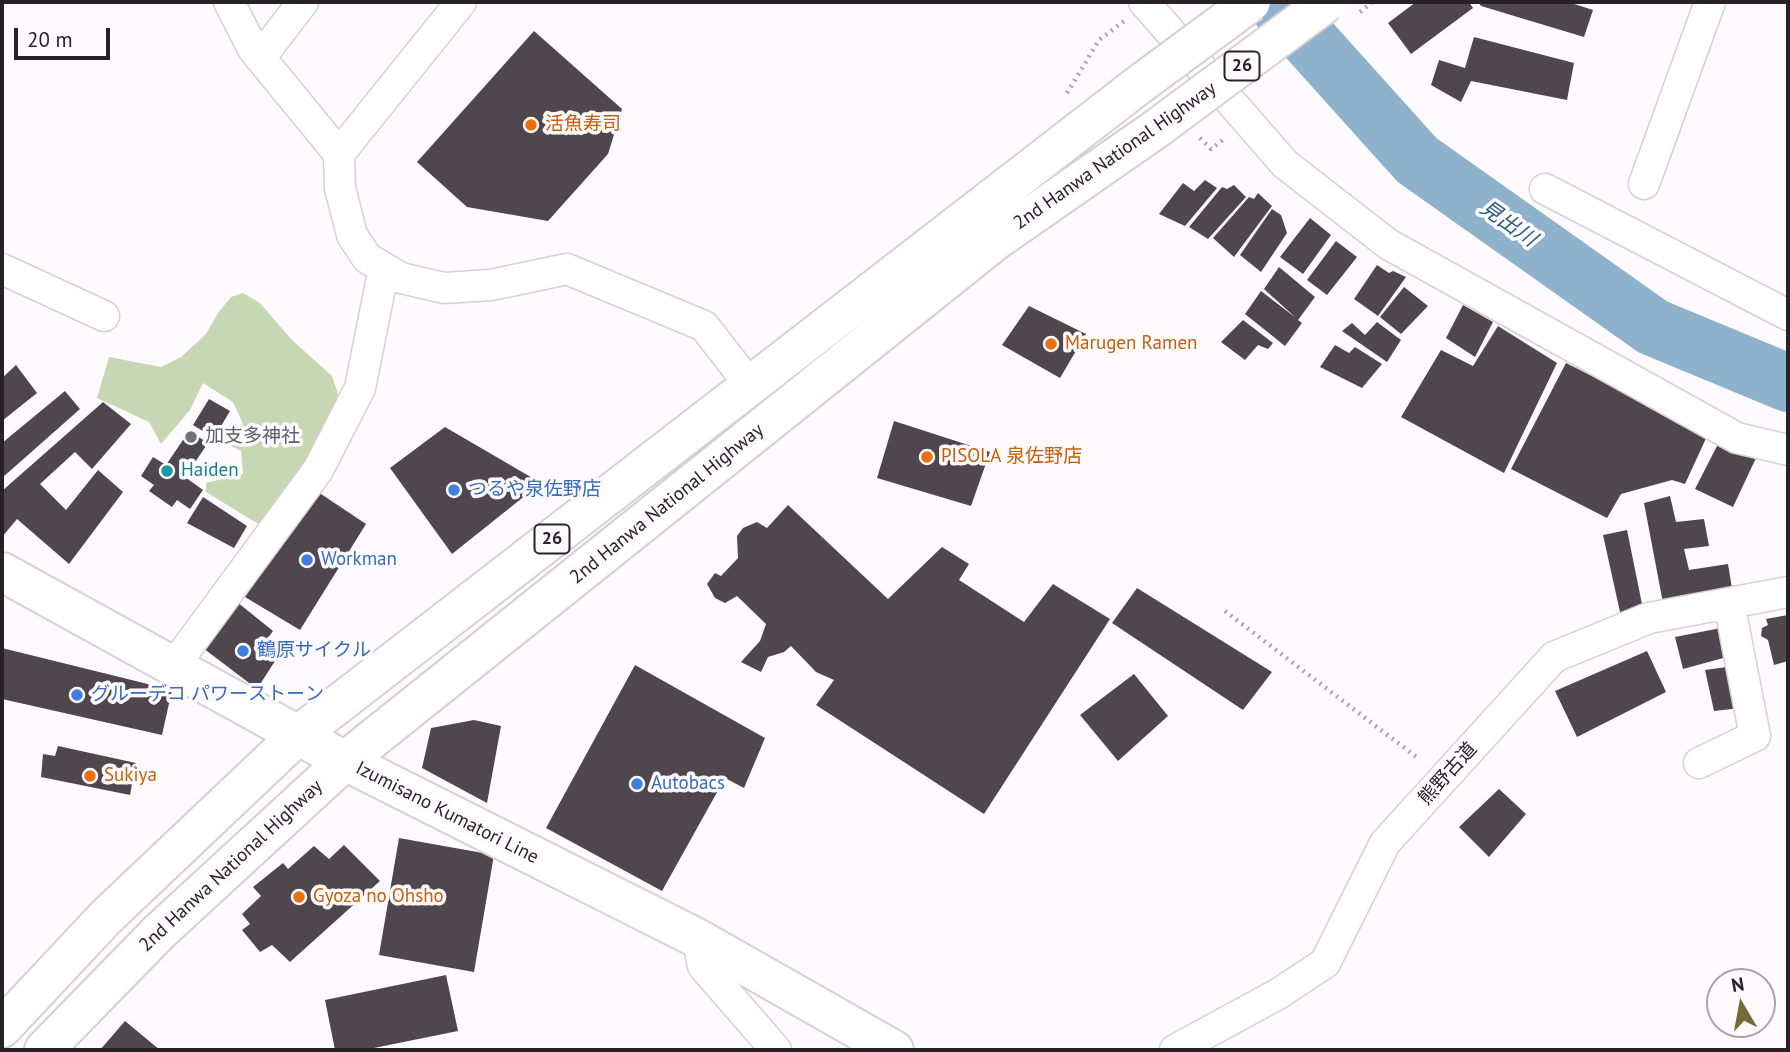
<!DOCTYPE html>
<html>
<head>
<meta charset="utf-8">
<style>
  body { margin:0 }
  #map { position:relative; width:1790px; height:1052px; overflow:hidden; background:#fefafe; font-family:"PT Sans",sans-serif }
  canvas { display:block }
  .frame { position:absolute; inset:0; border:4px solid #262226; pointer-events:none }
  .north { position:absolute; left:1706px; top:968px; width:70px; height:70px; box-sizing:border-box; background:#fefafe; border:2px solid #a8a4a8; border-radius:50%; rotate:350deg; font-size:19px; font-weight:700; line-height:28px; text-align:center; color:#262226 }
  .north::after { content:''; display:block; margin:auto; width:24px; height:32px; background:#766936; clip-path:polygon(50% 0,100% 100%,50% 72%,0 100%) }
  .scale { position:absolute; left:14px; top:28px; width:96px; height:32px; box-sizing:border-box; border:4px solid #262226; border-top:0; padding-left:9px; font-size:21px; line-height:24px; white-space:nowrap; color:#262226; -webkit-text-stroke:5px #fefafe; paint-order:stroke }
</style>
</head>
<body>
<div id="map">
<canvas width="1790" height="1052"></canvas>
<div class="frame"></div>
<div class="north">N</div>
<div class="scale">20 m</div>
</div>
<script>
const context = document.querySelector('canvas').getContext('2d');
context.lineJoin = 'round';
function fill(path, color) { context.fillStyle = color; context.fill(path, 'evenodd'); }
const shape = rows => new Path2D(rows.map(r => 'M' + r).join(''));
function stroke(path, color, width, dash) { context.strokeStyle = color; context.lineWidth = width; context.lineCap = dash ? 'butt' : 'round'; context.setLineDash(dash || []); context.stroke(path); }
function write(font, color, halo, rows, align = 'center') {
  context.font = font + ' "PT Sans","Noto Sans JP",sans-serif'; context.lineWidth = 7; context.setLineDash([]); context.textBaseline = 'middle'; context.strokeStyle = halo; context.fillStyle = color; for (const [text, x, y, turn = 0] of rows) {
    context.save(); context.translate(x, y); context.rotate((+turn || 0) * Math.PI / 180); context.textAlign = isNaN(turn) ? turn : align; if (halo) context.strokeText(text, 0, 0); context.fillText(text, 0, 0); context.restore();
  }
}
const green = shape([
  [243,293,260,303,291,339,332,376,338,394,308,468,263,527,206,492,206,483,243,474,241,451,222,441,243,424,233,402,203,383,190,410,161,444,149,422,97,398,109,357,161,367,181,357,206,334,218,313,231,297]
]);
const river = shape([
  [1275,2,1417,160,1653,327,1788,383]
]);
const building = shape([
  [1416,2,1469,2,1473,8,1411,54,1388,23],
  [1478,2,1568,2,1593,10,1584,37,1481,6],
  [534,31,622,109,608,154,548,221,467,207,417,162],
  [1474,37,1574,63,1567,100,1471,81,1461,102,1431,85,1439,60,1465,68],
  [1205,180,1217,188,1185,226,1159,214,1183,183,1194,191],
  [1234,185,1246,197,1208,239,1189,227,1222,187,1227,189],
  [1258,193,1272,206,1234,257,1213,238,1249,197,1254,199],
  [1272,209,1281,215,1287,233,1261,272,1240,255],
  [1310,218,1331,235,1303,274,1280,257],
  [1336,241,1357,257,1327,295,1307,280],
  [1377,265,1389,273,1393,271,1406,277,1378,316,1354,299],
  [1279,267,1315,297,1298,320,1302,323,1285,346,1245,314,1261,291,1296,318,1264,289],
  [1404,287,1428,306,1401,334,1380,317],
  [1463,305,1493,322,1475,357,1446,338],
  [1029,306,1086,334,1060,378,1002,345],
  [1243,320,1273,343,1268,349,1258,345,1245,360,1221,342],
  [1377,322,1401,340,1387,362,1342,331,1352,323,1365,335],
  [1498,326,1557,363,1504,473,1401,417,1441,350,1473,366],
  [1335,345,1349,353,1355,347,1382,364,1362,388,1320,367],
  [1566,363,1708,434,1685,484,1672,480,1621,494,1607,518,1511,469],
  [16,365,37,393,2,421,2,378],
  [65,391,80,409,2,478,2,443],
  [209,399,230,411,214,438,193,425],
  [103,402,131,424,92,469,75,452,40,484,66,510,98,470,123,492,69,564,17,519,2,537,2,491],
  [894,421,990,452,971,506,877,478],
  [445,427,541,483,452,554,390,468],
  [189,431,208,443,185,477,203,490,190,509,177,500,172,507,149,491,154,485,141,476,153,457,166,465],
  [1720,440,1756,458,1733,507,1695,489],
  [315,490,366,524,300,630,245,597],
  [1670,496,1676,522,1704,519,1709,546,1684,549,1689,570,1728,564,1732,588,1663,603,1644,503],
  [203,497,247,526,234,548,187,523],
  [788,505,888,599,942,547,969,564,959,580,1024,622,1053,584,1110,619,984,814,816,705,834,680,816,672,791,646,784,652,768,657,761,672,741,662,760,641,766,624,737,596,725,603,715,598,707,584,715,573,721,576,738,558,737,536,743,528,757,522,767,528],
  [1627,530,1643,609,1620,612,1603,535],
  [1137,588,1272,672,1243,710,1112,623],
  [237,602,273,631,261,648,275,661,257,689,203,648],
  [1788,615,1788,661,1774,665,1768,640,1761,636,1762,628,1768,625,1766,619],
  [1721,628,1727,657,1683,669,1675,637],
  [2,648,172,690,162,735,2,699],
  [1647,651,1666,692,1577,737,1555,691],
  [635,665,765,738,744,788,725,778,662,891,546,828],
  [1734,666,1741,708,1714,711,1705,670],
  [1134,674,1168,716,1118,761,1080,715],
  [474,720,501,726,487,803,422,768,431,728],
  [58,746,136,763,130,795,41,777,43,754,55,756],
  [1499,789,1526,814,1489,857,1459,827],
  [399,838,494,855,474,972,379,955],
  [344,845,380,881,290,962,272,945,260,952,242,930,250,924,242,914,261,896,253,887,283,863,288,869,314,846,329,859],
  [446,975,458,1031,364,1050,335,1050,325,1000],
  [125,1021,160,1050,100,1050]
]);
const path = shape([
  [1371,3,1373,2],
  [1067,93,1099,40,1124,21],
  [1200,138,1211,149,1223,140],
  [1225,611,1419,759]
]);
const street = shape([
  [229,2,253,49,339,154],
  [461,2,339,154,340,188,352,235,367,258,401,278,444,288,491,285,567,269,704,326,750,385],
  [1144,2,1285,164,1388,244,1737,438,1788,450],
  [260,58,303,2],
  [1644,184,1710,2],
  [1545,189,1788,315],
  [2,269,104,316],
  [173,667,318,470,360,388,384,268],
  [1699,763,1755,736,1729,603],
  [697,938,703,966,776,1050],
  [1175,1050,1278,994,1325,963,1385,843,1554,657,1649,618,1788,592]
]);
const secondary = shape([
  [2,572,345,761,697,938,894,1050]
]);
const highway = shape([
  [2,1028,106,917,297,736,1136,87],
  [44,1050,159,932,345,761,995,241,1156,129]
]);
const pathBridge = shape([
  [1360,12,1371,3]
]);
const highwayBridge = shape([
  [1136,87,1251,2],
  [1156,129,1327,2]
]);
const markers = [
  [531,125,7,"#e8710a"],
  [1051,344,7,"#e8710a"],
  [191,437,7,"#6b7280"],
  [927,457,7,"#e8710a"],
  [167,471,7,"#0f9aa8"],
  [454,490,7,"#3f7fe0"],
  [307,560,7,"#3f7fe0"],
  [243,651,7,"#3f7fe0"],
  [77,695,7,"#3f7fe0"],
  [90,776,7,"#e8710a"],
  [637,784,7,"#3f7fe0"],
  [299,897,7,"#e8710a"]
];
const shields = [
  [1242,66,35],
  [552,539,35]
];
const shieldNames = [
  ["26",1242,66],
  ["26",552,539]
];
const foodNames = [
  ["活魚寿司",545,125],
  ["Marugen Ramen",1065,344],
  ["PISOLA 泉佐野店",941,457],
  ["Sukiya",104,776],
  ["Gyoza no Ohsho",313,897]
];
const streetNames = [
  ["2nd Hanwa National Highway",1115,156,-35],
  ["2nd Hanwa National Highway",667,504,-39],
  ["熊野古道",1448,774,-48],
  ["Izumisano Kumatori Line",447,813,27],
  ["2nd Hanwa National Highway",231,866,-43]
];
const worshipNames = [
  ["加支多神社",205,437]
];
const cultureNames = [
  ["Haiden",181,471]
];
const shopNames = [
  ["つるや泉佐野店",468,490],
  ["Workman",321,560],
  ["鶴原サイクル",257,651],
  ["グルーデコ パワーストーン",91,695],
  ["Autobacs",651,784]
];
const waterNames = [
  ["見出川",1508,224,35]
];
fill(green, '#c6d8b3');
stroke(river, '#8eb1cc', 58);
fill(building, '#4f464e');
stroke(street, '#d8ced7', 33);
stroke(secondary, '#d8ced7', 42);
stroke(highway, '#d8ced7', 42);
stroke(path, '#a8a4a8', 4.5, [2, 5]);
stroke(street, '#fff', 30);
stroke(secondary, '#fff', 38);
stroke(highway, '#fff', 38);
stroke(highwayBridge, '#d8ced7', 42, []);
stroke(pathBridge, '#a8a4a8', 4.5, [2, 5]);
stroke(highwayBridge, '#fff', 38);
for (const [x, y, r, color] of markers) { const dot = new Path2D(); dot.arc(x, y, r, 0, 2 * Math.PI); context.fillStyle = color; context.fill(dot); stroke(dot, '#fefafe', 2.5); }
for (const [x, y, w] of shields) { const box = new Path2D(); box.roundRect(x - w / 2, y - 14.5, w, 29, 5); context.fillStyle = '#fefafe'; context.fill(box); stroke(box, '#262226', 2); }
write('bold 18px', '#262226', null, shieldNames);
write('19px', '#c56008', '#fefafe', foodNames, 'left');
write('19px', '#262226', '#fefafe', streetNames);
write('19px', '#5b616d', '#fefafe', worshipNames, 'left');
write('19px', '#0d838f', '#fefafe', cultureNames, 'left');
write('19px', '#366cbe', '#fefafe', shopNames, 'left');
write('italic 21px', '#255d82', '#fefafe', waterNames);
</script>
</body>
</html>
